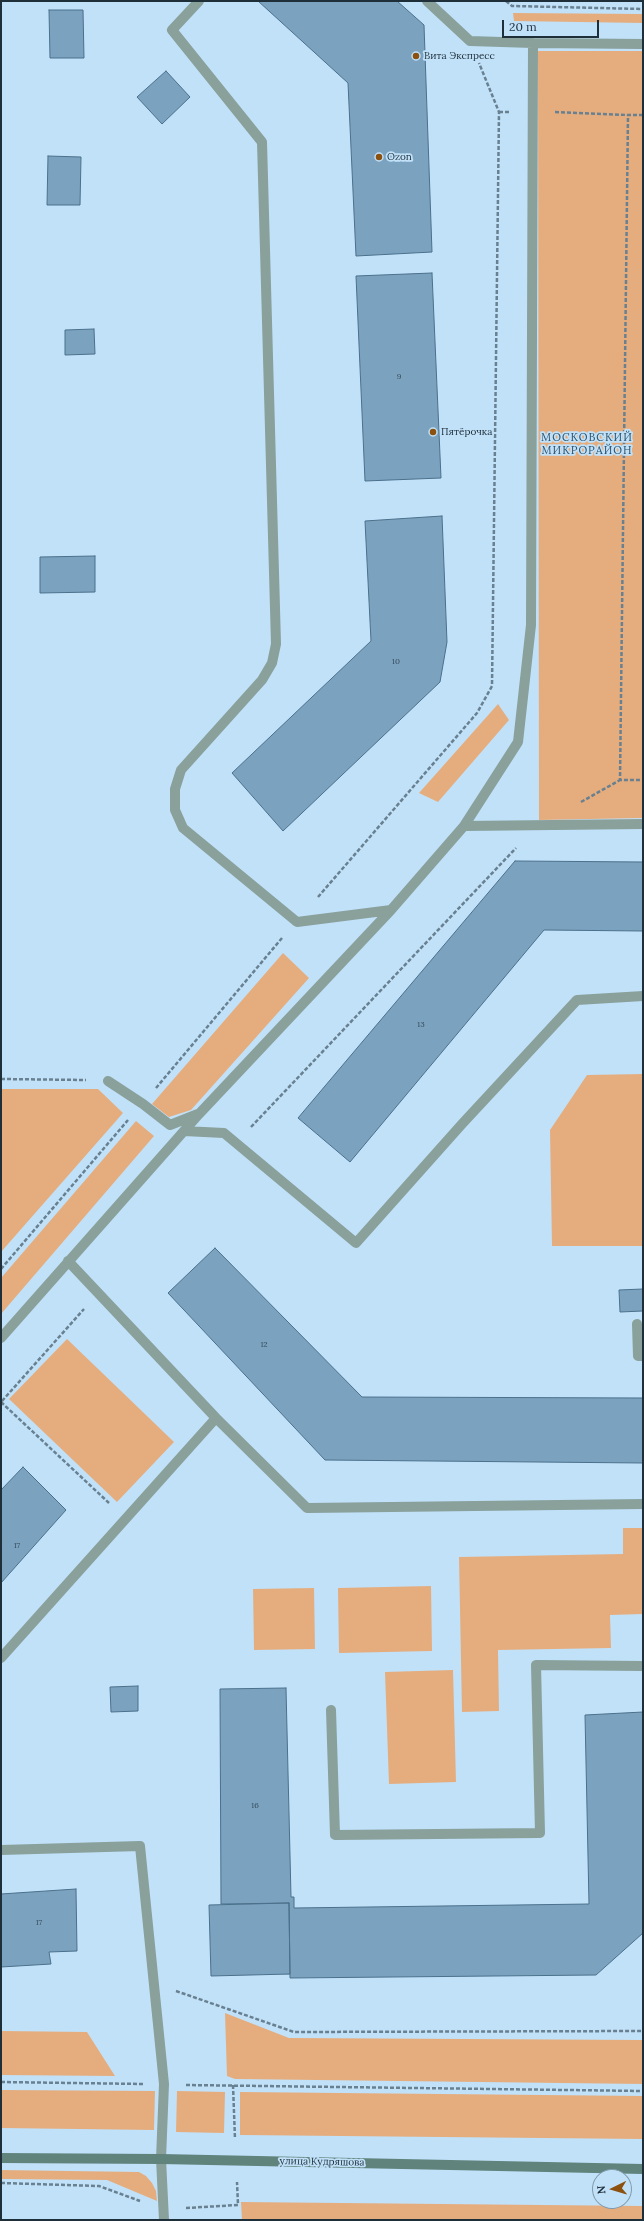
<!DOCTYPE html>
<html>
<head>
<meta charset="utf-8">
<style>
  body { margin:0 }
  #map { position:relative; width:644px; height:2221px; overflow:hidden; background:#c1e1f9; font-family:Lora,serif }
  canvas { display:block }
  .frame { position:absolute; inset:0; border:2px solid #1f2f3a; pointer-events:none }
  .north { position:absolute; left:592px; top:2169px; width:40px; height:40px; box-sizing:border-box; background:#c1e1f9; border:1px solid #809aad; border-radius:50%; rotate:265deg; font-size:11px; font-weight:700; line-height:16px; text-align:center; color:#1f2f3a }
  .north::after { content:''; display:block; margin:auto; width:14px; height:18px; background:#8c500f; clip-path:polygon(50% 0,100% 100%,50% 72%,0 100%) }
  .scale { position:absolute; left:502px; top:20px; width:97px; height:18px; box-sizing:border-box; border:2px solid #1f2f3a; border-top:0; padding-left:5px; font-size:12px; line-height:14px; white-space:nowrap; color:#1f2f3a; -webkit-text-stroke:3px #c1e1f9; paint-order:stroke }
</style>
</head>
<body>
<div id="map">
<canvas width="644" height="2221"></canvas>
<div class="frame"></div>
<div class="north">N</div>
<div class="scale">20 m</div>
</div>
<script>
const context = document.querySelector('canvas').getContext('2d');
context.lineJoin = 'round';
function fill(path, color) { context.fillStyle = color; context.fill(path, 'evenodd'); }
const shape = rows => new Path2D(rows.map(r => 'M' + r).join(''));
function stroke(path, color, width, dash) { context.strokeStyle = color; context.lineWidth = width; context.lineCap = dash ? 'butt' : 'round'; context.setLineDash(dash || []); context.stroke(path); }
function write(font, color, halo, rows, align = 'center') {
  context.font = font + ' Lora,serif'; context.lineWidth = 3.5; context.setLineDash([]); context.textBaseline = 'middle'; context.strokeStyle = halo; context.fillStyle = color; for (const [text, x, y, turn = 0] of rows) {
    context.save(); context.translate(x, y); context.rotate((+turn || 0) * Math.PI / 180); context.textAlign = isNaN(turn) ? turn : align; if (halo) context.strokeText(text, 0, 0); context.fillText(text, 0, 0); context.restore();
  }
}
const green = shape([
  [513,13,643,14,643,23,514,21],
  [538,51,643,51,643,818,539,820],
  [498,704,509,720,438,802,419,793],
  [283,953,309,978,191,1110,169,1117,152,1104],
  [643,1074,643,1246,552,1246,550,1130,587,1075],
  [1,1089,98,1089,123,1113,1,1252],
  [136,1121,154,1136,1,1314,1,1278],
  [67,1339,174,1442,117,1502,9,1399],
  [623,1528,643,1528,643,1614,610,1615,611,1648,498,1650,499,1711,462,1712,459,1557,623,1554],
  [431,1586,432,1651,339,1653,338,1588],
  [314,1588,315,1649,254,1650,253,1589],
  [453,1670,456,1782,389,1784,385,1672],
  [225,2013,289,2038,643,2040,643,2084,235,2079,227,2076],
  [1,2031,87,2032,115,2076,1,2075],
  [1,2090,155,2091,154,2130,1,2128],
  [177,2091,225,2092,224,2133,176,2132],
  [240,2092,643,2096,643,2139,240,2135],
  [1,2170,139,2172,146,2176,152,2183,156,2191,157,2201,107,2180,1,2179],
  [241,2202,643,2206,643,2220,242,2220]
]);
const building = shape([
  [258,1,397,1,424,25,432,252,356,256,348,83,258,1],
  [49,10,83,10,84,58,50,58,49,10],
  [166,71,190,97,162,124,137,97,166,71],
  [48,156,81,157,80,205,47,205,48,156],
  [432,273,441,478,365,481,356,276,432,273],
  [94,329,95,354,65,355,65,330,94,329],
  [442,516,447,642,440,682,283,831,232,773,371,641,365,521,442,516],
  [95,556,95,592,40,593,40,557,95,556],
  [515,861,643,862,643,931,544,930,350,1162,298,1118,515,861],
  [215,1248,362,1397,643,1398,643,1463,325,1460,168,1293,215,1248],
  [643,1289,643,1311,620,1312,619,1290,643,1289],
  [23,1467,66,1510,1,1583,1,1490,23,1467],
  [138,1686,138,1711,111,1712,110,1687,138,1686],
  [286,1688,291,1897,294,1897,294,1908,589,1904,585,1715,643,1712,643,1933,596,1975,290,1978,289,1903,221,1904,220,1689,286,1688],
  [76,1889,77,1951,49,1952,51,1964,1,1967,1,1894,76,1889],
  [289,1903,290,1974,211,1976,209,1905,289,1903]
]);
const path = shape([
  [506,1,512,6,643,9],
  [499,112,510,112],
  [555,112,628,115],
  [643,115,628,115,620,780,643,780],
  [581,802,620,780],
  [318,897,477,713,492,686,499,112,479,63],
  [1,1079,86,1080],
  [156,1088,282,938],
  [251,1127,516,848],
  [1,1269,128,1120],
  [2,1401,84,1309],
  [1,1402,109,1503],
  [176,1991,294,2032,643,2031],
  [1,2082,143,2084],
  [186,2085,643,2091],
  [233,2085,235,2139],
  [1,2183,99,2186,140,2201],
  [186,2208,238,2205,237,2182]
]);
const lane = shape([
  [637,1324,638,1356,643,1356]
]);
const street = shape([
  [199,1,172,30,262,142,276,644,272,663,262,680,181,770,175,789,175,810,183,828,297,922,391,910],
  [533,43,643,44],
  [464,826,643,824],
  [108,1081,143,1104,170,1125,198,1114],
  [184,1131,224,1133,356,1243,462,1124,577,1000,643,996],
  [68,1261,216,1418,307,1508,643,1504],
  [1,1338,199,1114,391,910,464,826,518,742,531,625,533,43,470,41,427,1],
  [1,1658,216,1418],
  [331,1710,335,1835,540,1833,536,1665,643,1666],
  [1,1850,140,1846,164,2084,161,2159,164,2220]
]);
const secondary = shape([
  [1,2158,161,2159,643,2169]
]);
const markers = [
  [416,56,4,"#8c500f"],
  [379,157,4,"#8c500f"],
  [433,432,4,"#8c500f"]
];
const numberNames = [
  ["9",399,377],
  ["10",396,662],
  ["13",421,1025],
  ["12",264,1345],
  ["17",17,1546],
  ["16",255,1806],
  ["17",39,1923]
];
const poiNames = [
  ["Вита Экспресс",424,56],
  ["Ozon",387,157],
  ["Пятёрочка",441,432]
];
const streetNames = [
  ["улица Кудряшова",322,2162,1]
];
const neighbourhoodNames = [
  ["МОСКОВСКИЙ",587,438],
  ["МИКРОРАЙОН",587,451]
];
fill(green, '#e5ad7e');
fill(building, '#7ba2bf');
stroke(building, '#4b708b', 1);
stroke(path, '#688090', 2.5, [4, 2]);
stroke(lane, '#89a09b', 10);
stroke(street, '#89a09b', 10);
stroke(secondary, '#60837c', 10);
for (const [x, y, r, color] of markers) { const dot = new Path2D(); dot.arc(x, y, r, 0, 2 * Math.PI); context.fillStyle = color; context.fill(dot); stroke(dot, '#c1e1f9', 1.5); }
write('8px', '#364c5b', null, numberNames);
write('10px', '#1f2f3a', '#c1e1f9', poiNames, 'left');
write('10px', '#1f2f3a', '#c1e1f9', streetNames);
context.letterSpacing = '1px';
write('11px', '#2d526b', '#c1e1f9', neighbourhoodNames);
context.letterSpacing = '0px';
</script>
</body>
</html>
